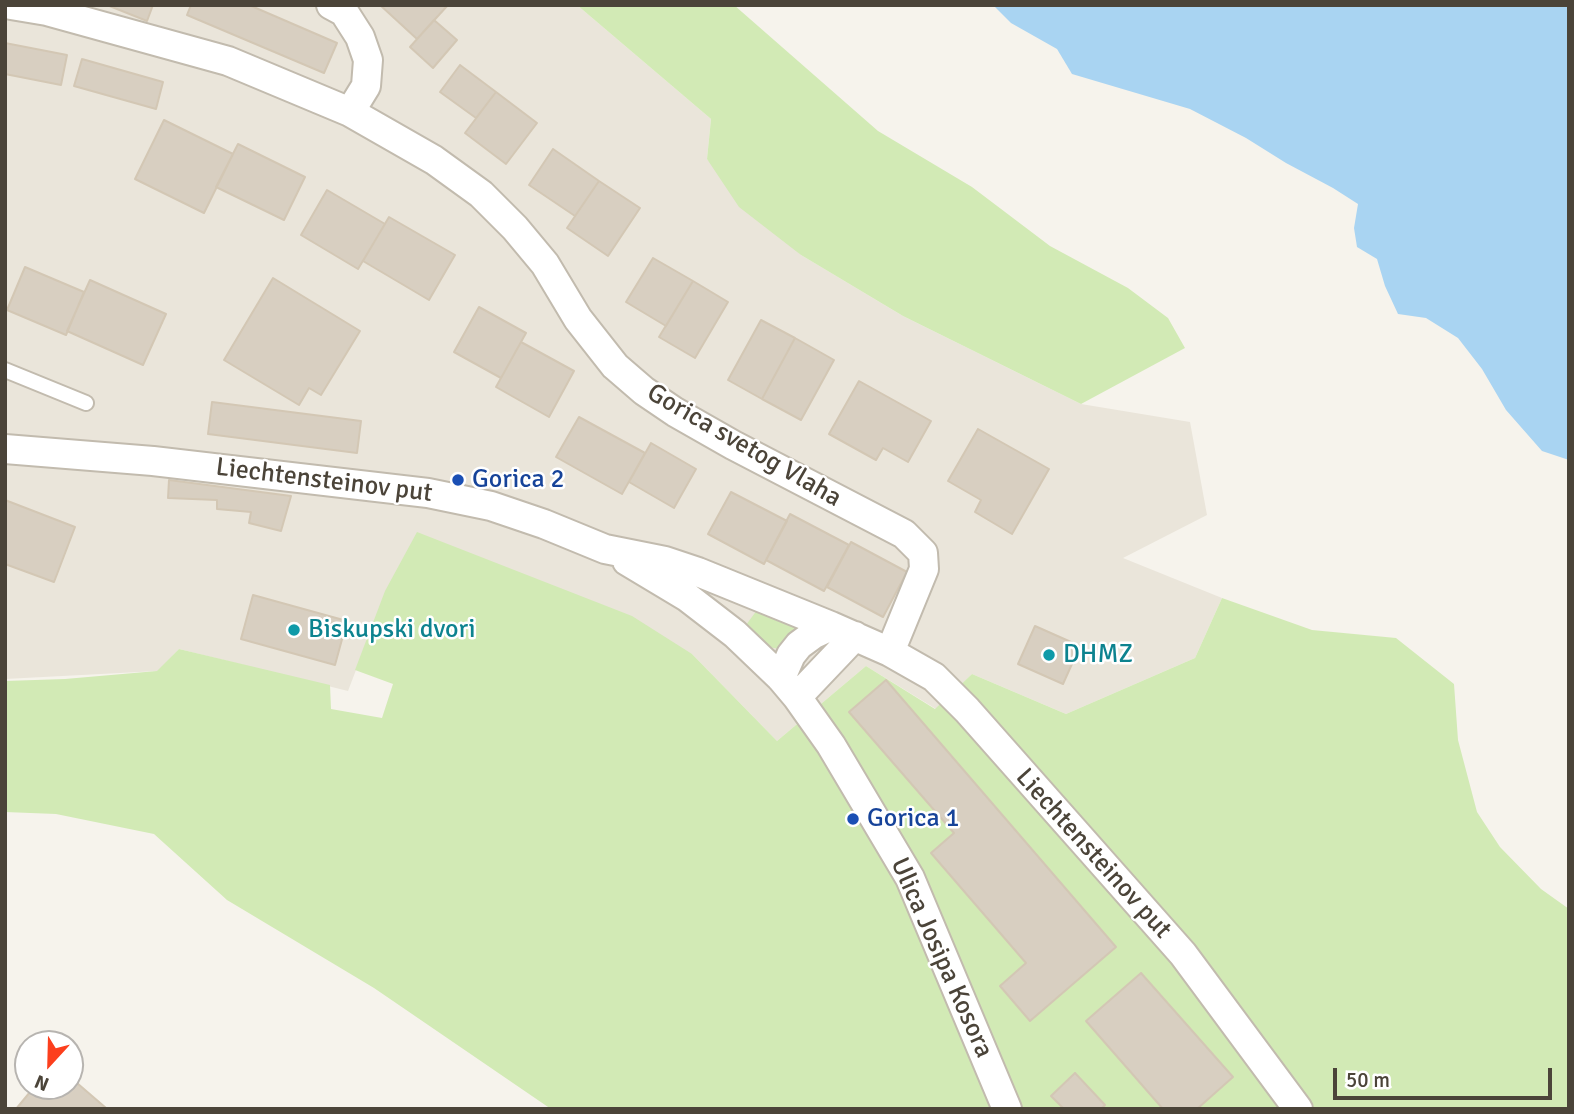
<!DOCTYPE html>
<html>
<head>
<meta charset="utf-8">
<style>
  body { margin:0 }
  #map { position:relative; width:1574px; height:1114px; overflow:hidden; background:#f6f3ec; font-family:Signika,sans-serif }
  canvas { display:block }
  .frame { position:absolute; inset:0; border:7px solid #4b4439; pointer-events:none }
  .north { position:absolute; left:14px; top:1030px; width:70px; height:70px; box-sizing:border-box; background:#fff; border:2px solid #b7b4b0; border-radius:50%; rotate:202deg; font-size:19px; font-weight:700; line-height:28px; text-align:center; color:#4b4439 }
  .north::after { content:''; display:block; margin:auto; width:24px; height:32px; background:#fc3f1d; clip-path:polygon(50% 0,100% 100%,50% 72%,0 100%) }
  .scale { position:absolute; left:1333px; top:1068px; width:219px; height:32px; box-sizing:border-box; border:4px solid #4b4439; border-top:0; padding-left:9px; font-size:21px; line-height:24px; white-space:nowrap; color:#4b4439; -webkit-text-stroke:5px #fff; paint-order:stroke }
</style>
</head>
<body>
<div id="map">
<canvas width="1574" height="1114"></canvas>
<div class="frame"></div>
<div class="north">N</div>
<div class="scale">50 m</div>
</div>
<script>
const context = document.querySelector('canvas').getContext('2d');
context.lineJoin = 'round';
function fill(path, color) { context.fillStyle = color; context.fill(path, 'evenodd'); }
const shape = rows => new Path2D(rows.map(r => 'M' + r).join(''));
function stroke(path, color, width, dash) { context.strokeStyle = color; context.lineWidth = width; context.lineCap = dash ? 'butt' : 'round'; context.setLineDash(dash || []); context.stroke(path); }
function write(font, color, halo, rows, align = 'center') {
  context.font = font + ' Signika,sans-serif'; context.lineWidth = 5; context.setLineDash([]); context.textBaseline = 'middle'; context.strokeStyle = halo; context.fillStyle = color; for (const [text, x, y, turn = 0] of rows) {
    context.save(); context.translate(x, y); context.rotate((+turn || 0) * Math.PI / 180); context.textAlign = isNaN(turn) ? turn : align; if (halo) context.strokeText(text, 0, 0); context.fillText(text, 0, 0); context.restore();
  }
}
const residential = shape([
  [5,5,577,5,711,119,707,159,801,255,903,316,1081,404,1190,422,1207,515,1123,558,1222,598,1195,658,1066,714,972,674,936,709,866,666,777,741,692,654,372,628,348,691,179,649,158,671,5,679]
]);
const green = shape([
  [577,5,734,5,878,131,972,187,1050,246,1128,288,1168,318,1185,348,1081,404,903,316,801,255,739,207,707,159,711,119],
  [417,532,632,616,692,654,777,741,866,666,935,709,972,674,1066,714,1195,658,1222,598,1312,630,1396,638,1454,684,1458,740,1477,812,1500,847,1541,889,1569,909,1569,1109,551,1109,374,988,227,900,154,834,56,814,5,812,5,681,65,679,157,671,179,649,330,685,331,709,382,718,393,684,355,670,385,591],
  [760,606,803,628,780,649,768,647,746,625]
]);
const water = shape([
  [993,5,1569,5,1569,460,1542,451,1506,410,1482,369,1458,338,1426,318,1398,314,1385,286,1377,259,1357,247,1354,228,1358,204,1333,188,1286,163,1246,138,1190,109,1072,74,1057,49,1011,23]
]);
const building = shape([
  [107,5,153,5,147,21,107,5],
  [191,5,249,5,337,43,324,73,187,15,191,5],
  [380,5,448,5,417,39,380,5],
  [434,20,457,40,433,68,410,47,434,20],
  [5,43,67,55,61,85,5,74,5,43],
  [82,59,163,82,156,109,74,86,82,59],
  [460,65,496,92,476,118,440,92,460,65],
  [496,92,537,123,506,164,465,133,496,92],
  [164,120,233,154,204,213,135,179,164,120],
  [238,144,305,177,284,220,216,187,238,144],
  [553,149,599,181,575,216,529,185,553,149],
  [599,181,640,208,608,256,567,228,599,181],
  [327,190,385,224,358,269,301,235,327,190],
  [389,217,455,255,429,300,363,261,389,217],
  [653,258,693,281,666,326,626,302,653,258],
  [25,267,84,292,66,335,7,310,25,267],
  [273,278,360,331,321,395,309,388,299,405,224,360,273,278],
  [90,280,166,314,143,365,67,331,90,280],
  [693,281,728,302,695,358,659,337,693,281],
  [479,307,526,333,501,378,454,352,479,307],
  [761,320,795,338,762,399,728,380,761,320],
  [795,338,834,360,801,420,762,399,795,338],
  [521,342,574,371,549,417,496,387,521,342],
  [859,381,931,421,908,462,883,448,876,460,829,434,859,381],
  [212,402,361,421,357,453,208,434,212,402],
  [579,417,645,453,622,494,556,457,579,417],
  [978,429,1049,469,1012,534,975,512,981,500,948,481,978,429],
  [651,443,696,469,674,508,629,482,651,443],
  [169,480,291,496,281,531,249,523,251,512,217,509,217,500,168,498,169,480],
  [731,492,787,521,764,564,708,534,731,492],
  [5,500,75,527,54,582,5,564,5,500],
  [790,514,849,545,824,591,766,560,790,514],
  [851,542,907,572,883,617,827,587,851,542],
  [253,595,347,621,335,665,241,639,253,595],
  [1035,626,1080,646,1063,684,1018,664,1035,626],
  [886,680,1116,947,1030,1021,1000,986,1026,963,931,853,954,833,849,712,886,680],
  [1141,973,1233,1077,1197,1109,1163,1109,1086,1021,1141,973],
  [1075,1073,1105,1105,1101,1109,1064,1109,1051,1096,1075,1073],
  [70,1077,106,1108,105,1109,16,1109,35,1086,70,1086,70,1077]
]);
const lane = shape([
  [5,370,86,403]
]);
const street = shape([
  [11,5,47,11,228,61,350,112,434,160,481,194,515,228,545,264,578,319,615,366,644,391,675,412,733,445,904,534,923,553,924,569,890,652],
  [331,5,344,12,360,37,368,60,366,86,350,112],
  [5,449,153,461,428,493,491,506,544,524,605,549,665,561,698,572,831,626,890,652,934,677,967,710,1183,954,1298,1109],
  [627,561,687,597,735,634,781,678,797,697,831,745,910,878,1007,1109],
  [781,678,791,655,799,645,814,634,831,626],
  [797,697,855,636]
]);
const markers = [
  [458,480,7,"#1a4fb4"],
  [294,630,7,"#0f9aa8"],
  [1049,655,7,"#0f9aa8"],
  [853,819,7,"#1a4fb4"]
];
const streetNames = [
  ["Gorica svetog Vlaha",744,446,30],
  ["Liechtensteinov put",324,481,7],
  ["Liechtensteinov put",1093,854,48],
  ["Ulica Josipa Kosora",941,958,66]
];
const transitNames = [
  ["Gorica 2",472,480],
  ["Gorica 1",867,819]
];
const cultureNames = [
  ["Biskupski dvori",308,630],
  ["DHMZ",1063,655]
];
fill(residential, '#eae5da');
fill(green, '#d2eab5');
fill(water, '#a9d4f2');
fill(building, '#d8cfc1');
stroke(building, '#d3c7b4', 2);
stroke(lane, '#c2bbae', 18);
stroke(street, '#c2bbae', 32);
stroke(lane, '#fff', 14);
stroke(street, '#fff', 28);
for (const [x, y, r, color] of markers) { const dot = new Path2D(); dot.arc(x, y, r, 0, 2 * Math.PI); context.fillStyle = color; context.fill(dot); stroke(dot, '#fff', 2.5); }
write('26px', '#4b4439', '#fff', streetNames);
write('26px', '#164399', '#fff', transitNames, 'left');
write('26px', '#0d838f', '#fff', cultureNames, 'left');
</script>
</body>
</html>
